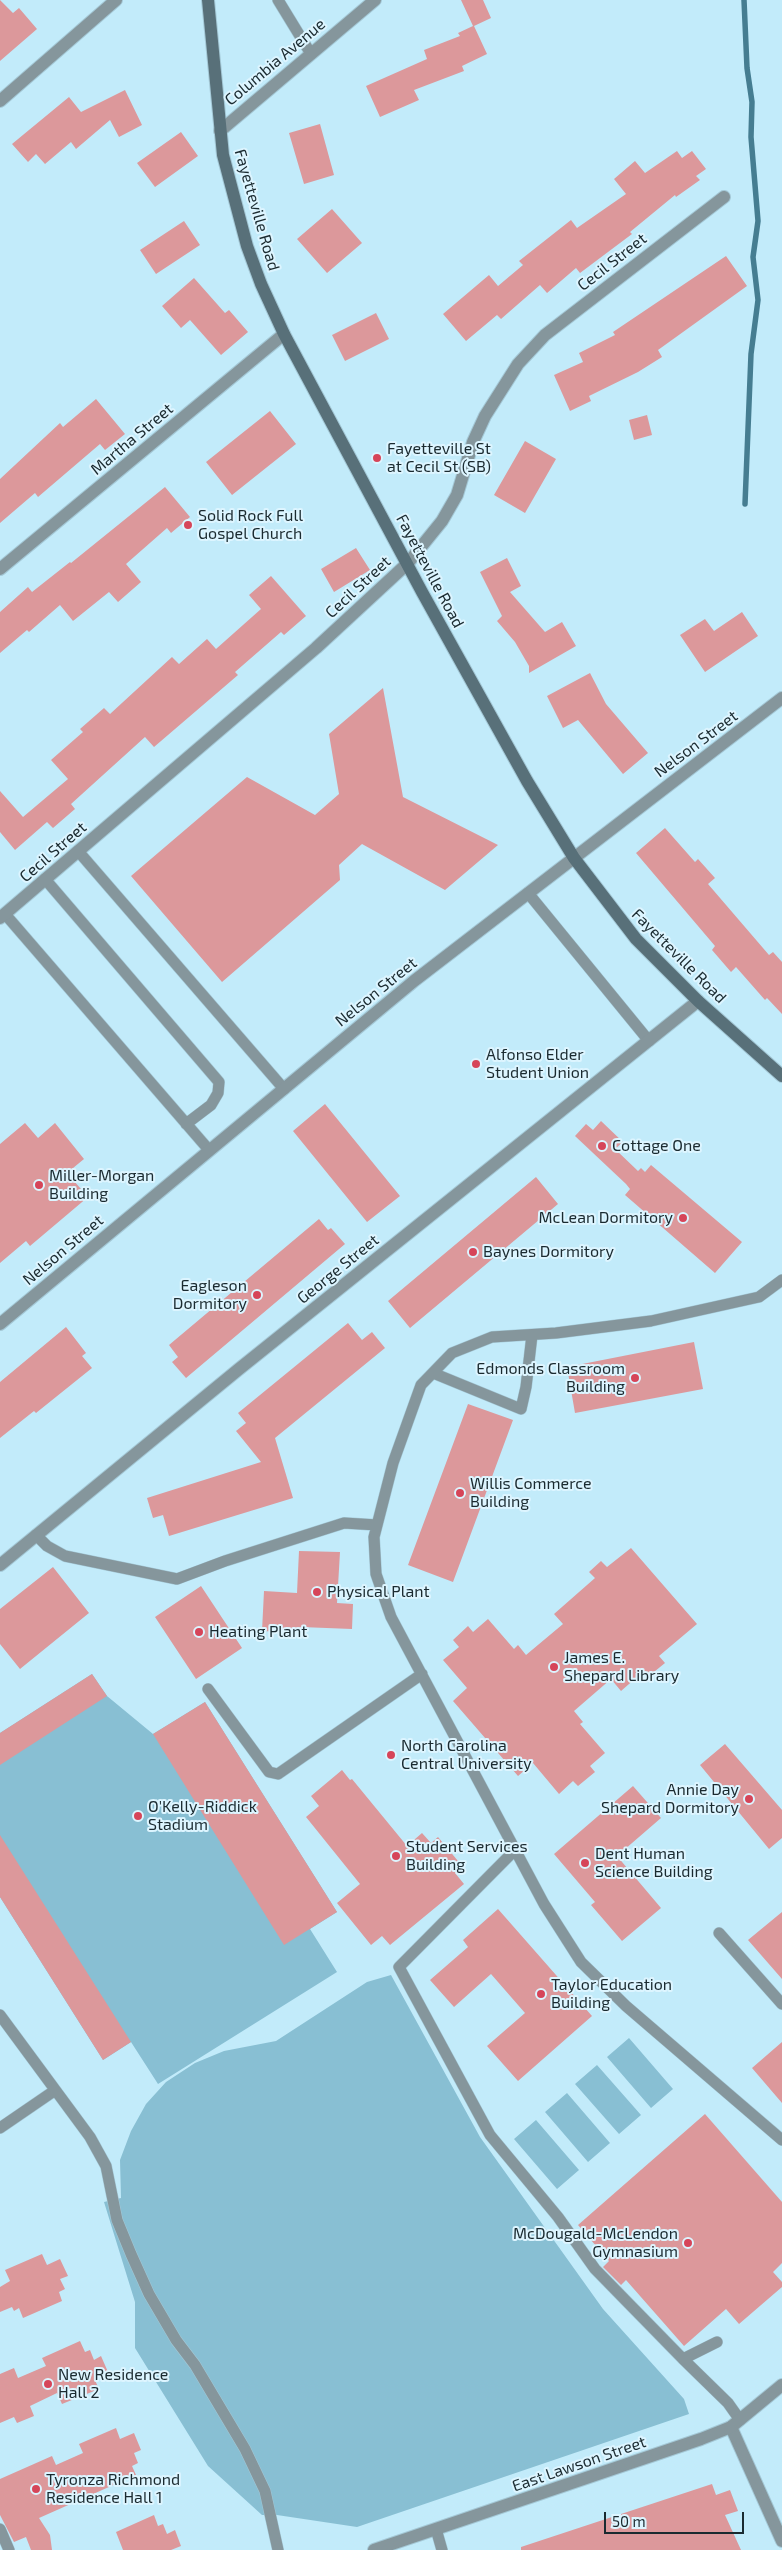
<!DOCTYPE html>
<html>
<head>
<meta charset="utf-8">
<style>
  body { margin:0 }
  #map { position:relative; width:782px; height:2550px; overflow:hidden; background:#c2ebfa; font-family:"Exo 2",sans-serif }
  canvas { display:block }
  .scale { position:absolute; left:604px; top:2512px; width:140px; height:22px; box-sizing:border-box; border:2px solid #1a2a30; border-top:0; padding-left:6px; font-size:15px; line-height:18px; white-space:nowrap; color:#1a2a30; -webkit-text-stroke:4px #ddf5ff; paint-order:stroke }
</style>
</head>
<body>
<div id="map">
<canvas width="782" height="2550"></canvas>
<div class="scale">50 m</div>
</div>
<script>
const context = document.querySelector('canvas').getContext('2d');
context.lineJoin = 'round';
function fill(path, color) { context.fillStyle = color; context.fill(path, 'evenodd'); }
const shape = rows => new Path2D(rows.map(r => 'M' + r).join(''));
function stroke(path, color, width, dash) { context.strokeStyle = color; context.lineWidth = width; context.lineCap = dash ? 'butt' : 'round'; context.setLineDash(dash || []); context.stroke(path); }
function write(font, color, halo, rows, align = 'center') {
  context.font = font + ' "Exo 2",sans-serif'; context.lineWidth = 4; context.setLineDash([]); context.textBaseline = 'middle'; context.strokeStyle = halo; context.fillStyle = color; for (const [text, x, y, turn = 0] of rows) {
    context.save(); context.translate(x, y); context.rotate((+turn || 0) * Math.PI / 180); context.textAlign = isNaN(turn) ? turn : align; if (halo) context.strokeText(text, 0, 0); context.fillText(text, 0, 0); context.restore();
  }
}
const green = shape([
  [92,1674,107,1696,153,1734,205,1702,337,1912,310,1929,337,1972,158,2084,131,2042,103,2060,0,1897,0,1733],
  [391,1975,480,2137,603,2309,684,2399,689,2414,357,2527,277,2515,262,2515,208,2466,135,2348,135,2302,104,2202,121,2198,120,2160,131,2131,146,2104,166,2082,195,2063,224,2051,276,2041,367,1982],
  [629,2038,673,2089,651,2108,607,2057],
  [597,2065,641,2115,619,2134,575,2084],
  [567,2093,610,2143,588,2162,545,2112],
  [536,2120,579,2170,557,2189,514,2139]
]);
const stream = shape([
  [744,0,747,68,752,102,751,137,758,221,753,257,758,300,751,354,745,504]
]);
const building = shape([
  [0,0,13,13,19,8,37,29,0,61],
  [461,0,483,0,491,18,474,26,487,54,462,66,464,71,414,90,419,100,380,117,366,86,427,59,424,50,460,36,458,33,473,26],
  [125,90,142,125,119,137,110,120,76,149,71,142,45,164,36,154,28,162,12,144,69,97,81,112],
  [320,124,334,175,304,184,289,133],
  [181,132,198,156,155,187,137,163],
  [677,151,682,158,692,151,706,169,696,176,700,180,676,197,675,195,630,232,632,234,580,273,576,268,547,293,540,285,501,319,497,315,466,341,443,314,489,275,498,286,523,265,519,261,571,220,577,228,626,194,614,179,635,161,645,173],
  [332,209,362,243,327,273,297,239],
  [184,221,200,245,156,274,140,250],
  [726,256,747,286,658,350,662,357,638,372,589,396,591,401,570,411,554,375,583,362,579,353,615,335,613,332],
  [194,278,225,313,229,310,248,332,221,355,190,320,181,328,162,306],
  [376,313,389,339,345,361,332,335],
  [96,399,125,434,105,450,100,444,38,497,35,493,0,523,0,479,60,423,63,427],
  [270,411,296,444,232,495,206,462],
  [647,415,652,435,634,440,629,420],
  [525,441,556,459,525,513,494,495],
  [165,487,190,517,171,533,167,528,126,564,141,582,118,602,109,592,73,621,60,605,29,632,27,630,0,653,0,612,28,587,32,592,70,562,71,563],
  [356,548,370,570,334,592,321,569],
  [507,558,521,586,510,592,545,632,562,622,576,646,529,673,529,666,515,642,497,621,502,616,480,572],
  [271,576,306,616,284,635,281,632,235,672,238,675,154,747,145,737,71,804,75,809,53,828,47,822,15,850,0,832,0,791,23,817,68,779,51,760,83,732,80,729,104,708,110,714,172,657,179,664,207,639,216,649,261,609,249,595],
  [742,612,758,636,705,672,680,635,705,619,714,631],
  [590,673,606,704,648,753,623,774,578,720,563,728,547,696],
  [383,688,403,797,498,845,445,890,362,844,339,865,340,880,222,982,131,876,247,777,315,815,339,794,329,734],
  [665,828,695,862,698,859,715,878,708,884,769,955,773,952,782,962,782,1014,767,998,765,1000,736,967,731,972,712,950,715,946,636,853],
  [325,1104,400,1196,367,1222,293,1131],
  [601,1121,623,1142,615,1149,638,1171,641,1168,645,1172,651,1165,742,1242,715,1273,625,1195,630,1189,626,1184,575,1136,586,1124,593,1130],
  [25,1123,38,1138,55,1123,84,1159,67,1173,88,1197,30,1246,26,1241,0,1263,0,1144],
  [536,1177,558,1204,410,1328,388,1301],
  [319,1219,328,1230,331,1228,345,1244,186,1378,172,1362,178,1357,169,1345],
  [348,1323,362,1340,372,1332,385,1348,275,1438,293,1498,169,1536,163,1515,153,1518,147,1498,261,1462,236,1431,246,1423,238,1413],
  [66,1327,86,1353,82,1356,92,1368,36,1413,34,1411,0,1438,0,1382],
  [694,1342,703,1389,575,1413,567,1367],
  [468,1404,513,1420,453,1582,408,1565],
  [631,1548,697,1624,659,1656,665,1663,649,1676,644,1671,621,1691,611,1679,574,1711,583,1722,580,1724,605,1753,590,1766,595,1772,578,1786,573,1781,559,1794,533,1763,518,1776,453,1701,467,1688,443,1660,459,1647,453,1640,468,1626,473,1632,488,1619,514,1649,518,1645,526,1655,563,1624,554,1614,595,1578,589,1572,601,1561,607,1567],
  [299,1551,340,1552,337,1603,353,1604,352,1629,301,1627,301,1633,262,1631,264,1591,297,1593],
  [53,1567,89,1613,20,1669,0,1644,0,1609],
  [201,1586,242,1648,196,1679,155,1617],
  [92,1674,107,1696,0,1765,0,1733],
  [205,1702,337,1912,284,1945,153,1734],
  [725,1744,782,1810,782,1838,769,1849,700,1765],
  [342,1770,350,1780,352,1779,407,1846,422,1833,431,1843,438,1837,463,1867,455,1873,464,1884,390,1945,382,1936,371,1945,337,1903,360,1884,306,1817,319,1806,311,1796],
  [633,1786,661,1818,617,1856,661,1908,622,1941,591,1905,595,1902,554,1854],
  [0,1835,131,2042,103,2060,0,1897],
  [498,1909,592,2016,518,2081,487,2046,525,2013,491,1974,454,2007,430,1980,468,1947,463,1940],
  [782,1912,782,1979,748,1940],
  [782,2042,782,2103,752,2068],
  [705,2114,782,2202,782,2263,773,2272,782,2282,782,2287,739,2324,726,2309,684,2346,626,2280,621,2285,603,2267,609,2261,578,2225],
  [42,2254,47,2265,60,2259,68,2276,60,2279,65,2289,59,2292,62,2301,23,2318,19,2308,14,2311,12,2307,0,2312,0,2287,10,2281,5,2270],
  [80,2341,85,2352,90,2350,94,2360,101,2356,108,2372,94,2378,99,2389,62,2404,57,2393,30,2406,34,2416,17,2423,14,2417,0,2423,0,2374,14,2368,18,2378,46,2366,42,2358],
  [116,2428,120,2439,134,2433,141,2450,134,2453,138,2463,132,2466,136,2475,39,2518,50,2535,52,2550,31,2550,26,2537,14,2542,0,2515,0,2479,52,2456,56,2465,83,2453,79,2444],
  [712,2484,716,2495,730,2490,738,2511,725,2515,741,2550,521,2550,521,2547],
  [154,2515,158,2526,163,2524,167,2534,175,2530,181,2546,171,2550,123,2550,116,2532]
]);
const service = shape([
  [278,0,311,54],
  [78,851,284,1089],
  [45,879,219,1082,218,1093,211,1105,186,1124],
  [528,893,649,1041],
  [5,914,209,1150],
  [782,1280,759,1297,651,1321,556,1333,492,1337,452,1353,421,1385,393,1463,374,1537,376,1574,391,1617,544,1904,581,1962,626,2006,782,2140],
  [433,1373,521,1409,526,1387,532,1335],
  [36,1535,47,1546,65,1556,177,1579,225,1561,344,1523,377,1525],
  [208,1689,269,1772,278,1774,422,1674],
  [515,1850,399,1967,490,2135,558,2217,595,2269,683,2359],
  [719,1933,782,2004],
  [0,2015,90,2137,106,2166,117,2220,131,2254,149,2294,176,2340,195,2365,245,2449,265,2491,278,2550],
  [0,2128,54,2091],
  [717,2342,683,2359,728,2403,740,2420],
  [0,2529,9,2550],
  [436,2529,442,2550]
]);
const minor = shape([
  [0,101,116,0],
  [220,131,375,0],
  [408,563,442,521,457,495,473,442,485,416,518,364,545,335,724,197],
  [0,569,284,334],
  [0,1324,414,981,782,698],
  [0,1565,239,1369,698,1001],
  [731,2427,782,2541]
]);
const tertiary = shape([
  [0,918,316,648,408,563],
  [374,2550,701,2439,731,2427,782,2385]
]);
const secondary = shape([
  [208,0,223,155,247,246,261,284,284,334,422,592,527,781,574,858,636,939,698,1001,782,1076]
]);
const markers = [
  [377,458,5,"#d64559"],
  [188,525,5,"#d64559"],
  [476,1064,5,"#d64559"],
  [602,1146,5,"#d64559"],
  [39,1185,5,"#d64559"],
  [683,1218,5,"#d64559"],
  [473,1252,5,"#d64559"],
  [257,1295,5,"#d64559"],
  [635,1378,5,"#d64559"],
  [460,1493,5,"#d64559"],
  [317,1592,5,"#d64559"],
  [199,1632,5,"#d64559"],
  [554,1667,5,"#d64559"],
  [391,1755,5,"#d64559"],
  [749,1799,5,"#d64559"],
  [138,1816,5,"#d64559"],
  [396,1856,5,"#d64559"],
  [585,1863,5,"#d64559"],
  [541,1994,5,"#d64559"],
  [688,2243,5,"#d64559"],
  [48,2384,5,"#d64559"],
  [36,2489,5,"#d64559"]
];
const streetNames = [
  ["Columbia Avenue",275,62,-40],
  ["Fayetteville Road",257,210,74],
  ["Cecil Street",612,262,-38],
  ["Martha Street",132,439,-40],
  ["Fayetteville Road",430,571,62],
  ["Cecil Street",358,587,-43],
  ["Nelson Street",696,744,-37],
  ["Cecil Street",53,852,-41],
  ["Fayetteville Road",679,956,45],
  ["Nelson Street",376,992,-39],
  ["Nelson Street",63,1250,-40],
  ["George Street",338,1269,-39],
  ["East Lawson Street",579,2464,-19]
];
const poiNames = [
  ["Fayetteville St",387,449],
  ["at Cecil St (SB)",387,467],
  ["Solid Rock Full",198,516],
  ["Gospel Church",198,534],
  ["Alfonso Elder",486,1055],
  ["Student Union",486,1073],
  ["Cottage One",612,1146],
  ["Miller-Morgan",49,1176],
  ["Building",49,1194],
  ["McLean Dormitory",673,1218,"right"],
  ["Baynes Dormitory",483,1252],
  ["Eagleson",247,1286,"right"],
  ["Dormitory",247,1304,"right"],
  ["Edmonds Classroom",625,1369,"right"],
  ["Building",625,1387,"right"],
  ["Willis Commerce",470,1484],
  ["Building",470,1502],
  ["Physical Plant",327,1592],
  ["Heating Plant",209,1632],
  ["James E.",564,1658],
  ["Shepard Library",564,1676],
  ["North Carolina",401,1746],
  ["Central University",401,1764],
  ["Annie Day",739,1790,"right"],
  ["Shepard Dormitory",739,1808,"right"],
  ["O'Kelly-Riddick",148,1807],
  ["Stadium",148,1825],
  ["Student Services",406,1847],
  ["Building",406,1865],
  ["Dent Human",595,1854],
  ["Science Building",595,1872],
  ["Taylor Education",551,1985],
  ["Building",551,2003],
  ["McDougald-McLendon",678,2234,"right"],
  ["Gymnasium",678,2252,"right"],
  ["New Residence",58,2375],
  ["Hall 2",58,2393],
  ["Tyronza Richmond",46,2480],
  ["Residence Hall 1",46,2498]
];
fill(green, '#88bfd3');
stroke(stream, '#457d91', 5.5);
fill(building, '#dc989b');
stroke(service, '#a4c8d6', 12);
stroke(minor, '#a4c8d6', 14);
stroke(tertiary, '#a4c8d6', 14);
stroke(secondary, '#a4c8d6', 14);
stroke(service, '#85969c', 11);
stroke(minor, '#85969c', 12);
stroke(tertiary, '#85969c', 12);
stroke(secondary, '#587079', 12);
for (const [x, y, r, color] of markers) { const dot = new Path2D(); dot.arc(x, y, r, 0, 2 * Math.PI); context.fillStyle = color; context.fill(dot); stroke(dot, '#ddf5ff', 2); }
write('16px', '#1a2a30', '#ddf5ff', streetNames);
write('16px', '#1a2a30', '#ddf5ff', poiNames, 'left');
</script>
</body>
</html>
